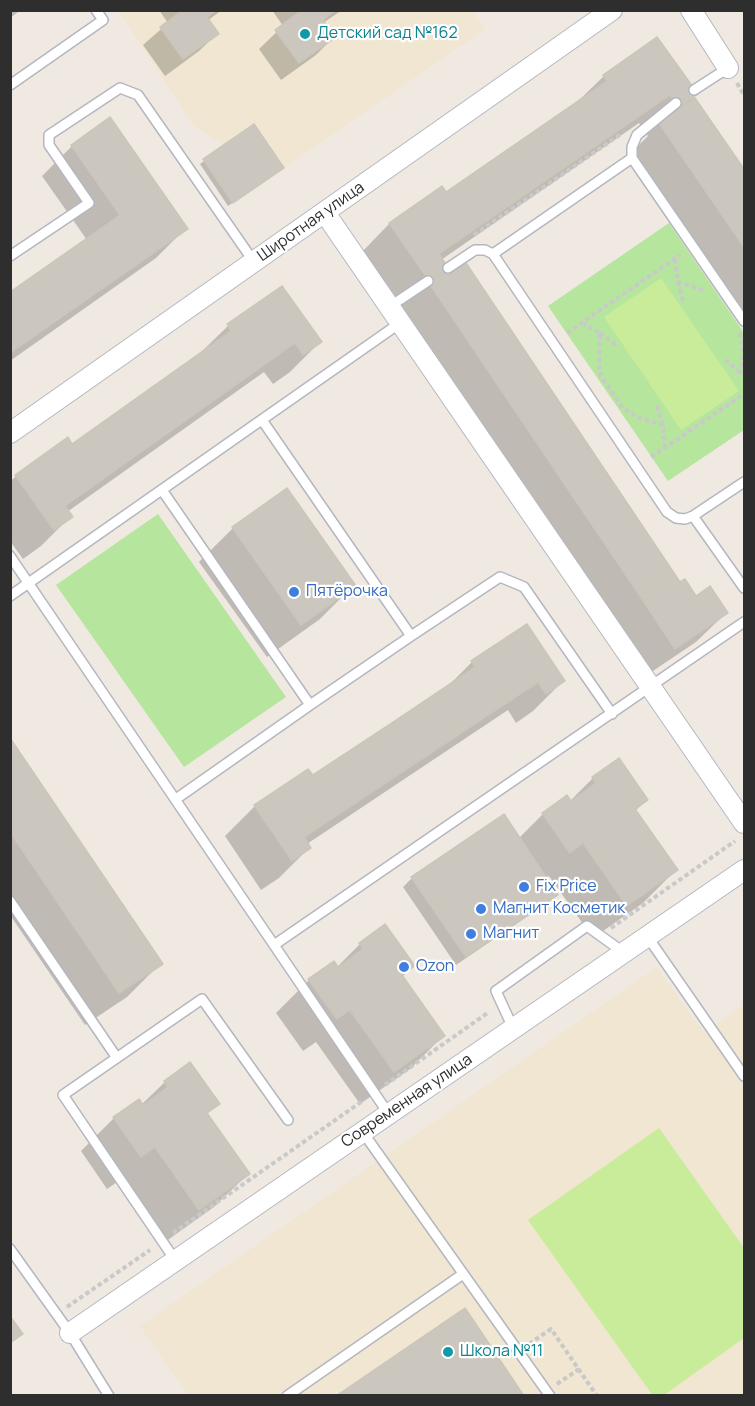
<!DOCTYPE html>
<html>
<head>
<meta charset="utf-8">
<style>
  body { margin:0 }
  #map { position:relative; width:755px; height:1406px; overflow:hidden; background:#efe9e1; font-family:Manrope,sans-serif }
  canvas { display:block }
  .frame { position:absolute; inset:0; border:12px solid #2e2e2e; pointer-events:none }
</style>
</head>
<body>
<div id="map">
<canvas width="755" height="1406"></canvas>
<div class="frame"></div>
</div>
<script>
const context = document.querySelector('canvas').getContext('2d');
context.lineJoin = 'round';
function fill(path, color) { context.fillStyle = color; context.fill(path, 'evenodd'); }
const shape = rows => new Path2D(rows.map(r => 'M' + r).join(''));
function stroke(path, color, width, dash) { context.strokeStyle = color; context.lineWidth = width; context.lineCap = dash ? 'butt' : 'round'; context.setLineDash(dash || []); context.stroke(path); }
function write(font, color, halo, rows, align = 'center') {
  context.font = font + ' Manrope,sans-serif'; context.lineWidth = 4.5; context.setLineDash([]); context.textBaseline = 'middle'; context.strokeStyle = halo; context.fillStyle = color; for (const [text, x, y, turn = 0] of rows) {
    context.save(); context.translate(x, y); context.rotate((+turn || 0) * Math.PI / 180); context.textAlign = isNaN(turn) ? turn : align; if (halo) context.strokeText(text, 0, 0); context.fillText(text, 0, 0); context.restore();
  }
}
const education = shape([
  [119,11,472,11,485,29,284,168,254,124,224,145,193,125],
  [657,967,704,1033,744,1005,744,1395,188,1395,140,1326]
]);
const green = shape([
  [669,223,744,333,744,430,668,481,548,306],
  [158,514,286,697,184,767,56,585]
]);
const pitch = shape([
  [661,278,739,391,681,430,604,317],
  [659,1128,744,1248,744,1338,664,1395,653,1396,528,1220]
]);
const shadow = shape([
  [10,10,21,10,10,18],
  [159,10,222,10,207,21,217,34,199,51,165,76,143,45,168,23],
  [272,10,342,10,323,23,333,38,316,55,281,80,259,49,283,26],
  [657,39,693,97,744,172,744,320,630,154,648,136,639,123,441,260,680,584,696,598,726,613,696,642,644,677,360,254,389,224,442,188,446,194,573,106,604,76],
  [110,119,186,228,156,258,10,361,10,294,87,240,42,176,72,146],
  [253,126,278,172,228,206,200,164],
  [228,326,320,342,290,372,273,384,264,372,67,512,71,516,41,546,23,559,10,541,10,481,67,439,72,446,198,355],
  [286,490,354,585,320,619,267,657,199,562,233,528],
  [472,662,563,681,533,711,516,723,508,710,307,844,309,848,279,878,261,890,225,836,255,806,313,777,444,690],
  [10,741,161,963,127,997,85,1025,10,915],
  [593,778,647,800,635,811,677,869,643,903,593,938,549,876,545,879,556,895,547,903,456,965,403,887,412,878,518,839,543,814,567,797,570,801],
  [360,944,413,966,402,977,443,1036,410,1069,360,1104,316,1042,303,1051,276,1013,309,980,337,967],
  [190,1064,218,1104,206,1115,248,1174,214,1207,165,1242,120,1180,107,1189,81,1151,114,1118,141,1105,165,1082]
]);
const building = shape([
  [183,10,217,10,207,17,219,34,183,59,160,27,183,10],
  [302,10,336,10,323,20,335,38,299,63,275,30,302,10],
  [657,37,698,94,679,107,670,95,439,254,449,269,430,282,389,223,442,186,446,192,607,81,603,75,657,37],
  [695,98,744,169,744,247,659,123,695,98],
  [110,117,188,229,10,353,10,292,120,215,71,145,110,117],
  [254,124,284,168,233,203,203,159,254,124],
  [464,260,674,573,640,596,429,283,464,260],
  [282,286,322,342,303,355,295,343,65,506,73,517,54,530,15,475,68,437,72,444,231,331,227,324,282,286],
  [287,488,356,586,301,625,232,527,287,488],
  [674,573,680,582,685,579,696,596,710,586,728,613,675,649,640,596,674,573],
  [527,624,565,681,546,694,538,682,304,837,311,848,292,861,254,805,308,769,313,775,395,721,475,667,471,661,527,624],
  [10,738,163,964,119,993,10,832,10,738],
  [619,758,648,800,635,809,678,870,627,906,583,843,570,853,542,813,567,795,571,801,596,783,592,777,619,758],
  [504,814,558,895,466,957,411,877,504,814],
  [385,924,415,966,402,975,445,1036,394,1072,350,1010,337,1019,308,979,334,961,338,967,363,949,359,943,385,924],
  [190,1062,220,1104,207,1113,250,1174,199,1210,155,1147,141,1157,113,1117,139,1099,143,1105,168,1087,164,1081,190,1062],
  [465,1308,524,1396,336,1396,465,1308],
  [10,1316,23,1334,10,1343,10,1316]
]);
const path = shape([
  [737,83,744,95],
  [474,235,621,134],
  [675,259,678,282,703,290],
  [678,282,683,301],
  [582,323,600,333,599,363,601,376,623,408,639,418,663,425,665,447],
  [567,333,680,255],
  [600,333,617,346],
  [740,333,743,349,741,373,744,375],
  [725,360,741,373],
  [657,406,663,425],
  [651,457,744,394],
  [611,928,735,841],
  [385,1085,489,1012],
  [173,1233,364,1100],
  [67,1307,150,1250],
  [529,1344,551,1329,597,1396],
  [557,1384,579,1369]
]);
const service = shape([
  [10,85,103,20,96,10],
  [694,90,728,68],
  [632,158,632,147,637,135,676,103],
  [10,256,89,203,49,145,49,135,120,88,138,95,254,262],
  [448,268,475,250,485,250,493,254],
  [389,307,428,281],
  [744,321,632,158,493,254,667,512,676,518,685,519,693,516,744,588],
  [162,490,310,705,411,636,262,420],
  [693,516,744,482],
  [10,556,388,1113],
  [10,596,400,323],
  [411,636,500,577,524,587,612,714],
  [176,799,310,705],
  [10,901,117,1058],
  [647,936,744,1076],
  [274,945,744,622],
  [513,1028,496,991,587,926,623,952],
  [362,1131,550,1396],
  [10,1249,70,1333,109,1396],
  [175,1260,63,1095,202,999,288,1120],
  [287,1396,463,1274]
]);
const minor = shape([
  [691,10,728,68],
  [325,213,744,823],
  [10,433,612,10],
  [70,1333,744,870]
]);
const markers = [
  [305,34,6,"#0f9aa8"],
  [294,592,6,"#3f7fe0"],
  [524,887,6,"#3f7fe0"],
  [481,909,6,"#3f7fe0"],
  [471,934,6,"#3f7fe0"],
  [404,967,6,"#3f7fe0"],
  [448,1352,6,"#0f9aa8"]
];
const cultureNames = [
  ["Детский сад №162",317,34],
  ["Школа №11",460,1352]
];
const streetNames = [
  ["Широтная улица",311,222,-35],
  ["Современная улица",407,1101,-34]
];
const shopNames = [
  ["Пятёрочка",306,592],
  ["Fix Price",536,887],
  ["Магнит Косметик",493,909],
  ["Магнит",483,934],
  ["Ozon",416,967]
];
fill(education, '#f0e6d1');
fill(green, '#b6e59e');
fill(pitch, '#c9ec9a');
fill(shadow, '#0003');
fill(building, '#cbc7bf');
stroke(building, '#cbc5ba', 1.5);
stroke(service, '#b4b7c1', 12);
stroke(minor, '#b4b7c1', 22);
stroke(path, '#c9c9c9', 4, [4.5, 3]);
stroke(service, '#fff', 9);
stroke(minor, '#fff', 20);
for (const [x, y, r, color] of markers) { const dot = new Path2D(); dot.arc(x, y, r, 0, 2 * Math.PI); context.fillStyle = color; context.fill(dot); stroke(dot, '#fff', 2); }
write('16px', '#0d838f', '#fff', cultureNames, 'left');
write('16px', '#2e2e2e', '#fff', streetNames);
write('16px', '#366cbe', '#fff', shopNames, 'left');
</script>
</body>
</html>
